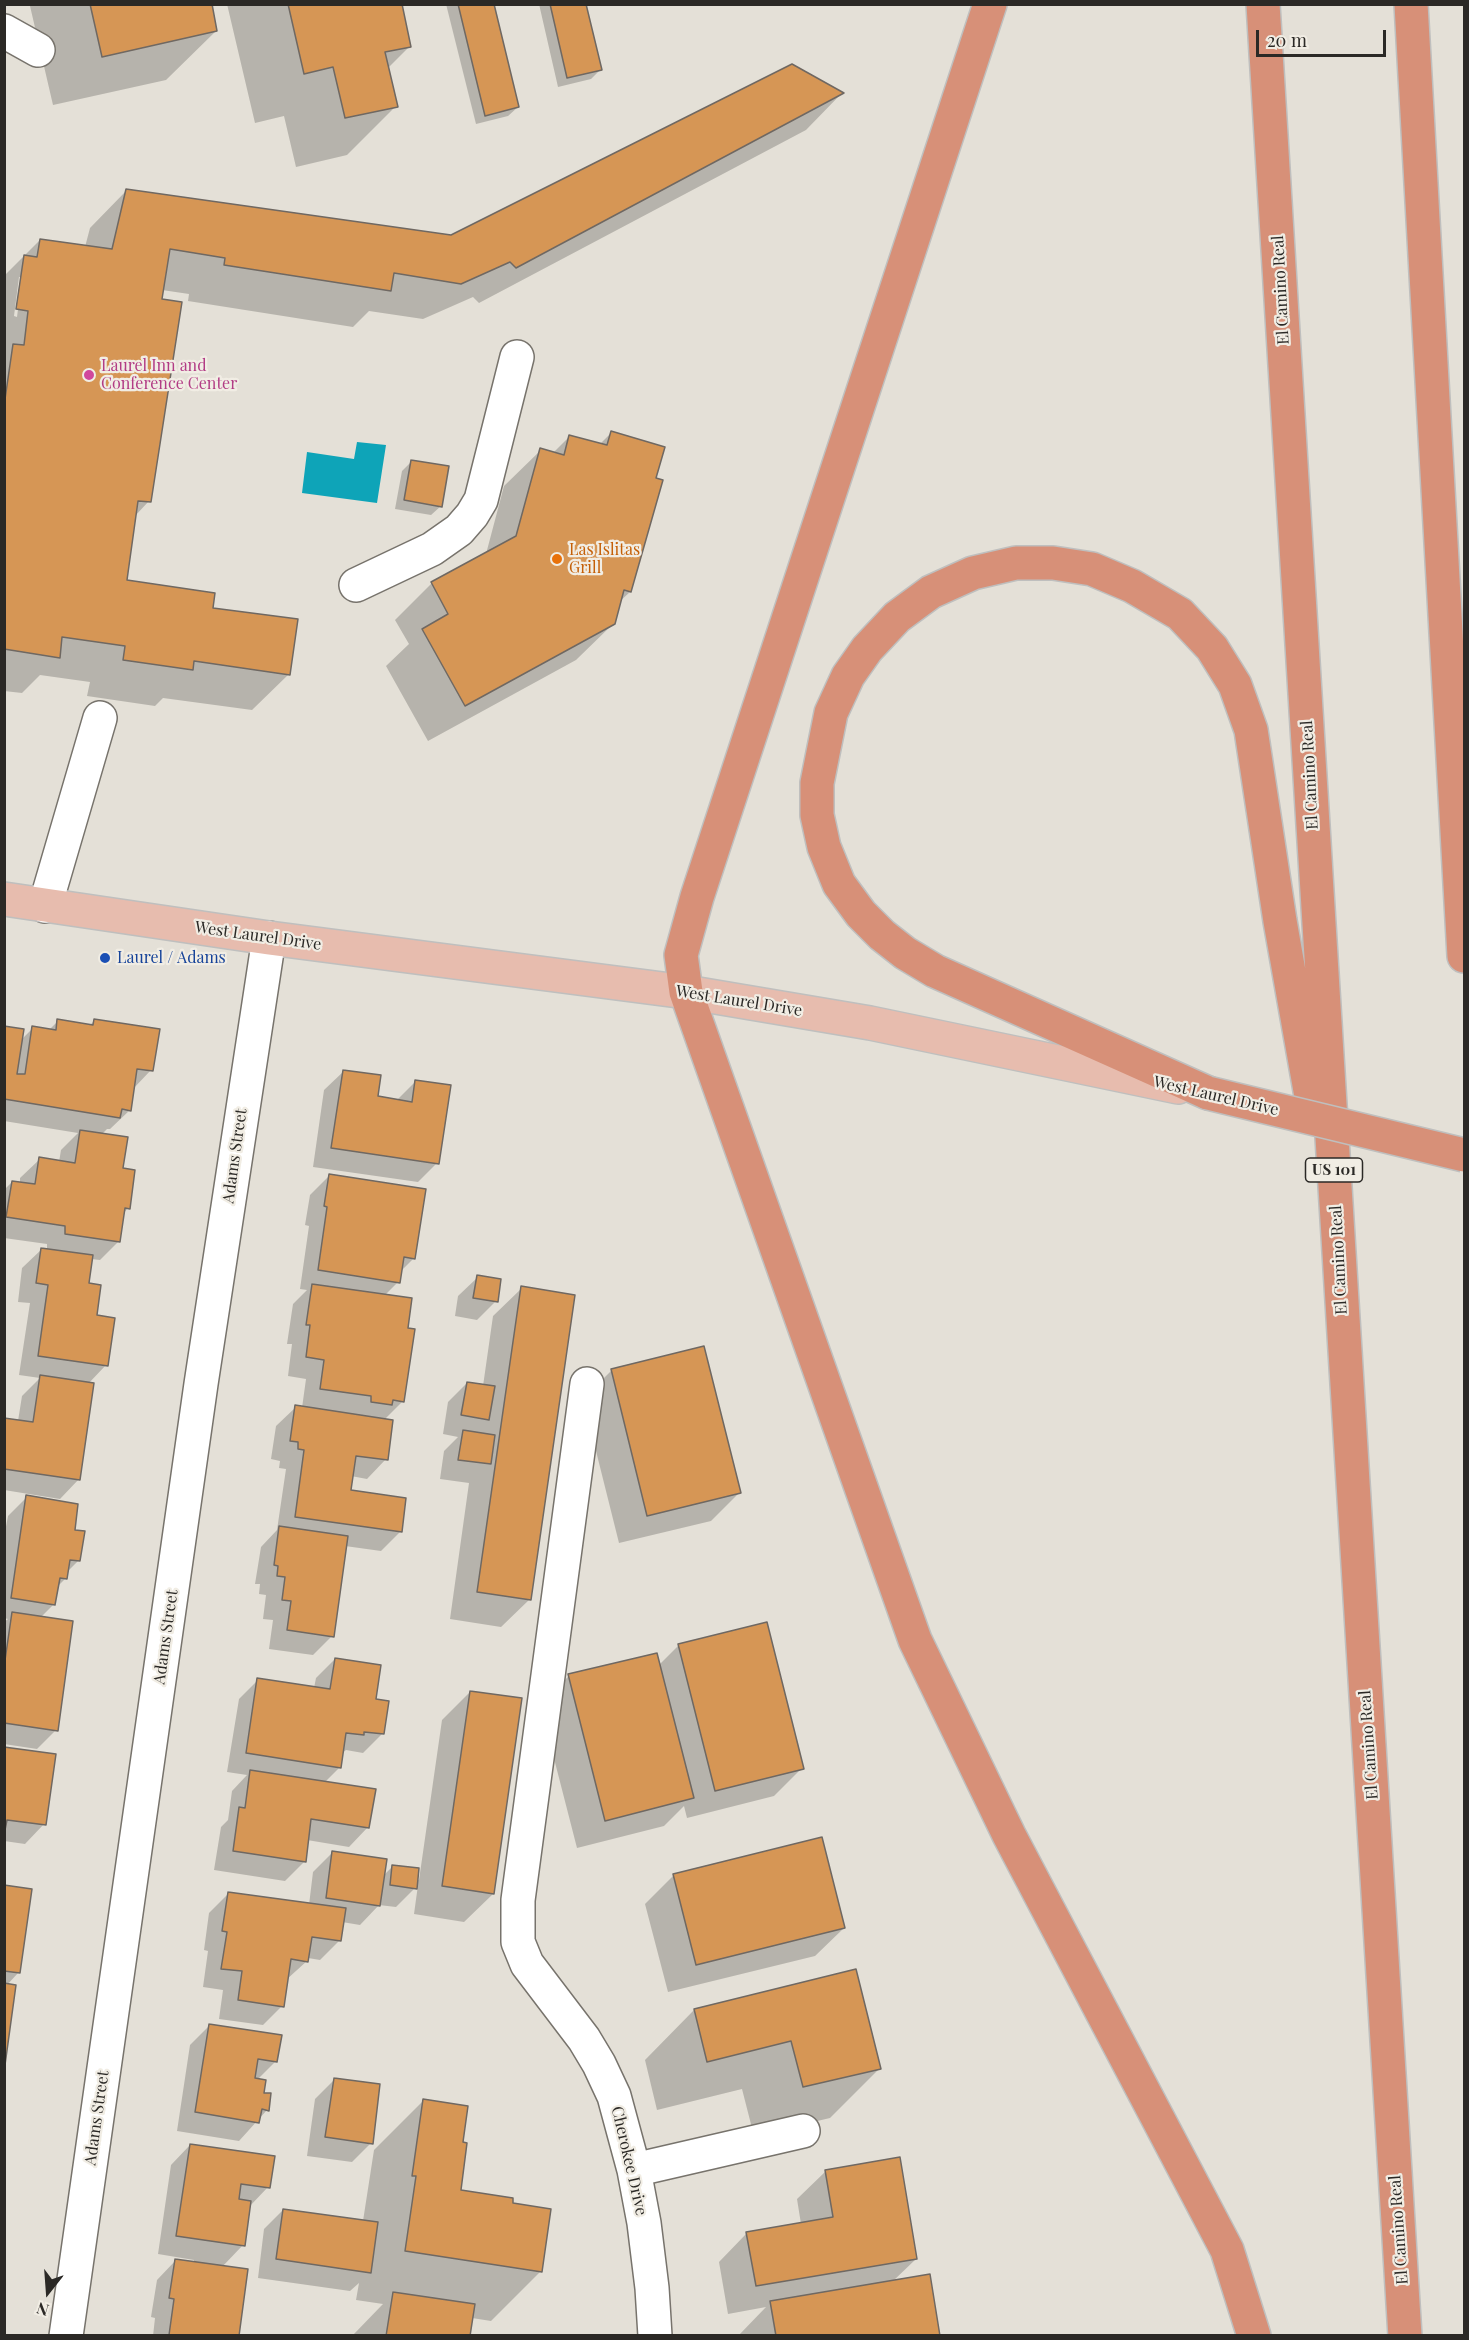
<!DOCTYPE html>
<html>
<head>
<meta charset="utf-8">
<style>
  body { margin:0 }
  #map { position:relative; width:1469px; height:2340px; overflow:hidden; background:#e4e0d7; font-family:"Playfair Display",serif }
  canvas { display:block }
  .frame { position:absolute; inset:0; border:6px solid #2b2926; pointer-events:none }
  .north { position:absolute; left:18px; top:2262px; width:60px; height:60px; -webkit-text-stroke:4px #f1ede4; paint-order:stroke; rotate:197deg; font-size:16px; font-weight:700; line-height:24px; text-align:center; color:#2b2926 }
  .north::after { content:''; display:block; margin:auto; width:21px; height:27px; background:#2b2926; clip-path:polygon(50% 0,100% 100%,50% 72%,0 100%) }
  .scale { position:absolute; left:1256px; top:30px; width:130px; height:27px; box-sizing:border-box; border:3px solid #2b2926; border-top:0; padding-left:8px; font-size:18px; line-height:21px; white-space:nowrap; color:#2b2926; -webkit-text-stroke:4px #f1ede4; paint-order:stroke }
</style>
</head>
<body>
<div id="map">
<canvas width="1469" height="2340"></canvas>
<div class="frame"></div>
<div class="north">N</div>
<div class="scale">20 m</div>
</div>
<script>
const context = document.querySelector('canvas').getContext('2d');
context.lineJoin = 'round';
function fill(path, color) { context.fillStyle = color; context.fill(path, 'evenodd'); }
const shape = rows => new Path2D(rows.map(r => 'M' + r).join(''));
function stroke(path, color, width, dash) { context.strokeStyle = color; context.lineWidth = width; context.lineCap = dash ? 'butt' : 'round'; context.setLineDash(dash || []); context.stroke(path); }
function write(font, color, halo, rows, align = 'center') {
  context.font = font + ' "Playfair Display",serif'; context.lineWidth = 4.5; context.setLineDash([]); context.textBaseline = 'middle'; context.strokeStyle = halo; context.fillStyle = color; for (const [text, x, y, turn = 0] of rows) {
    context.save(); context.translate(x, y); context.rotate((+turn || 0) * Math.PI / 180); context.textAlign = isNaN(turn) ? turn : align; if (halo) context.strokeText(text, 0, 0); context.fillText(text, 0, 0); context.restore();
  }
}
const water = shape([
  [357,442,386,445,377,503,302,493,307,452,354,459]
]);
const shadow = shape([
  [32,4,210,4,216,31,166,80,53,105,30,6],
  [227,4,400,4,410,46,388,68,396,106,347,155,296,167,284,116,255,123],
  [446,4,492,4,518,107,508,116,476,124],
  [539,4,585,4,600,70,591,79,558,87],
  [841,94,806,130,479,303,473,297,423,319,369,311,353,327,188,301,189,294,162,290,149,501,135,516,126,582,211,609,289,674,252,710,163,698,155,706,87,696,90,682,40,675,22,693,4,691,4,276,40,240,85,247,90,228,126,191,451,236],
  [19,277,22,277,17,317,14,316],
  [612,432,655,479,630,592,619,602,613,624,576,660,428,741,386,666,409,644,395,620,431,584,486,554,504,486,541,450,553,453,570,436,599,445],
  [411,462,441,506,431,515,395,509,402,471],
  [58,1021,89,1026,94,1021,151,1070,133,1089,130,1110,110,1129,107,1129,102,1134,122,1169,128,1208,123,1214,119,1241,100,1260,91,1259,87,1285,106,1365,88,1384,79,1479,60,1499,4,1490,4,1419,18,1421,22,1396,40,1378,19,1375,30,1303,18,1302,22,1268,42,1249,47,1250,47,1244,4,1238,4,1190,12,1182,20,1183,20,1178,40,1159,59,1162,61,1150,78,1133,4,1121,4,1027,21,1040,33,1028,49,1030],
  [344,1071,376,1098,396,1101,415,1082,437,1163,418,1182,313,1167,324,1090],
  [329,1176,414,1258,400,1272,398,1282,384,1296,406,1330,403,1401,384,1420,386,1459,367,1479,351,1476,349,1492,400,1532,381,1551,345,1546,332,1636,313,1655,269,1649,273,1620,263,1619,266,1595,259,1594,260,1584,255,1584,261,1547,277,1530,286,1469,279,1468,280,1461,271,1459,276,1426,296,1407,302,1408,306,1379,288,1376,292,1344,287,1344,293,1304,307,1290,300,1289,309,1226,305,1225,310,1195],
  [478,1277,496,1301,477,1320,455,1316,458,1296],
  [522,1288,530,1599,501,1627,450,1619,469,1483,440,1479,444,1451,458,1437,443,1434,448,1402,467,1383,483,1386,493,1316],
  [612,1370,739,1493,711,1521,619,1543,583,1399],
  [27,1497,78,1561,66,1573,65,1579,57,1587,54,1604,41,1617,56,1730,37,1749,4,1744,4,1622,8,1619,4,1618,4,1537,8,1516],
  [679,1645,802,1768,774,1796,687,1818,684,1806,664,1826,577,1848,540,1704,569,1676,658,1666],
  [335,1659,374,1700,382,1734,363,1753,346,1750,342,1753,340,1767,325,1782,368,1827,349,1847,307,1840,304,1862,285,1881,214,1870,221,1827,228,1820,232,1791,247,1775,227,1772,239,1699,258,1680,314,1688,316,1678],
  [470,1692,493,1894,464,1922,414,1914,418,1885,396,1907,379,1905,360,1925,342,1922,340,1940,320,1960,308,1958,307,1961,286,1980,282,2006,263,2025,219,2019,223,1990,203,1987,208,1951,204,1950,209,1913,228,1894,309,1905,313,1872,332,1853,383,1876,393,1866,419,1880,442,1720],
  [4,1749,44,1824,25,1844,4,1841],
  [674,1875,844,1928,815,1956,668,1992,645,1904],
  [4,1886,18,1973,7,1985,4,2060],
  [694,2010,879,2069,830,2118,754,2136,742,2089,657,2110,645,2060],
  [209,2026,276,2061,257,2080,267,2110,239,2141,177,2131,190,2045],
  [334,2080,371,2143,352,2162,307,2156,315,2099],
  [423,2101,459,2192,511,2205,541,2271,491,2321,472,2318,469,2336,352,2336,383,2304,356,2300,359,2283,350,2291,258,2278,264,2229,283,2210,363,2221,374,2150],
  [190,2145,268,2187,249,2207,243,2245,222,2267,237,2336,153,2336,155,2318,151,2317,157,2280,176,2260,194,2263,194,2260,158,2254,171,2165],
  [826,2171,916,2259,892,2282,939,2336,738,2336,766,2307,728,2314,719,2262,747,2233,801,2224,797,2199]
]);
const building = shape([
  [90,4,212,4,217,31,102,57,90,4],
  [288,4,402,4,411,47,385,52,398,107,345,118,333,67,304,74,288,4],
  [458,4,494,4,519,107,485,116,458,4],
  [550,4,586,4,602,70,567,78,550,4],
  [792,64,844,93,516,268,510,262,461,284,394,273,391,291,224,265,225,258,170,249,162,299,182,302,151,502,138,501,127,580,215,593,213,608,298,619,290,675,194,661,193,670,123,660,125,646,62,637,60,658,4,649,4,406,13,344,24,345,28,311,16,309,24,255,37,257,40,239,112,249,126,189,451,235,792,64],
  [611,431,665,447,656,478,663,480,631,592,624,590,615,624,465,706,422,629,448,614,431,582,516,536,540,448,564,455,569,435,607,445,611,431],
  [411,460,449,466,442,507,404,500,411,460],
  [57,1019,93,1025,94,1019,160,1029,153,1071,137,1069,131,1111,122,1109,120,1118,4,1099,4,1026,24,1029,17,1074,25,1074,32,1026,56,1030,57,1019],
  [343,1070,381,1075,378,1096,412,1102,415,1080,451,1085,439,1164,331,1148,343,1070],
  [80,1130,128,1137,123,1168,135,1170,130,1209,125,1208,120,1242,65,1234,65,1226,6,1217,12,1181,35,1184,39,1157,75,1163,80,1130],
  [329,1174,426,1189,415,1259,404,1257,400,1283,318,1270,327,1207,324,1206,329,1174],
  [41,1248,93,1255,89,1283,101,1285,97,1315,115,1318,108,1366,38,1356,48,1285,36,1283,41,1248],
  [477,1275,501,1279,498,1302,473,1298,477,1275],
  [312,1284,412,1298,408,1328,415,1329,404,1402,393,1400,392,1405,371,1402,371,1396,320,1389,324,1360,306,1357,310,1325,306,1325,312,1284],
  [521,1286,575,1295,531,1600,477,1592,521,1286],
  [704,1346,741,1493,647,1516,611,1369,704,1346],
  [40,1375,94,1383,80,1480,4,1469,4,1418,33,1422,40,1375],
  [467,1382,495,1386,489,1420,461,1415,467,1382],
  [295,1405,393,1420,388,1460,356,1456,351,1490,406,1498,402,1532,295,1517,304,1450,298,1449,298,1442,290,1441,295,1405],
  [463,1430,495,1435,491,1464,458,1460,463,1430],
  [26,1495,78,1504,75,1530,85,1531,80,1561,70,1560,67,1579,60,1578,55,1605,11,1598,26,1495],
  [279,1526,348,1536,334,1637,287,1630,291,1601,282,1600,285,1577,277,1576,278,1566,274,1565,279,1526],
  [12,1612,73,1621,58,1731,4,1723,4,1667,12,1612],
  [767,1622,804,1769,715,1791,678,1644,767,1622],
  [657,1653,694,1798,605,1821,568,1674,657,1653],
  [335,1658,381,1665,376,1699,389,1701,384,1734,364,1732,364,1735,346,1733,341,1768,246,1753,257,1678,330,1689,335,1658],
  [470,1691,522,1698,494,1894,442,1886,470,1691],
  [4,1747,56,1754,46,1825,7,1820,4,1835,4,1747],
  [250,1770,376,1789,369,1828,311,1819,306,1862,233,1851,239,1807,245,1808,250,1770],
  [822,1837,845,1928,696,1965,673,1874,822,1837],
  [332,1851,387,1859,380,1906,326,1898,332,1851],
  [392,1865,419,1868,417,1889,390,1885,392,1865],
  [4,1885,32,1889,20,1973,4,1971,4,1885],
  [228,1892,346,1908,341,1941,312,1937,308,1962,291,1959,284,2007,238,2000,242,1971,221,1969,227,1932,222,1931,228,1892],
  [856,1969,881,2069,803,2087,791,2041,707,2062,694,2009,856,1969],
  [4,1983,16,1985,5,2065,4,2065,4,1983],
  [209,2024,282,2035,277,2062,258,2059,255,2078,266,2080,264,2093,271,2093,269,2111,262,2109,259,2123,195,2112,209,2024],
  [334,2078,380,2084,373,2144,325,2137,334,2078],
  [423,2099,468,2106,463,2142,467,2143,461,2190,513,2198,513,2203,551,2209,542,2272,405,2251,416,2176,412,2176,423,2099],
  [190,2144,275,2156,270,2188,241,2184,239,2199,251,2201,245,2246,176,2236,190,2144],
  [900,2157,917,2259,756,2286,746,2232,833,2217,825,2170,900,2157],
  [283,2209,378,2222,371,2273,276,2259,283,2209],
  [175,2259,248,2269,239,2336,169,2335,174,2299,169,2298,175,2259],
  [930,2274,940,2336,776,2336,770,2301,930,2274],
  [393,2292,475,2304,470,2336,386,2336,393,2292]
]);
const minor = shape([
  [4,31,38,50],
  [356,585,432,549,459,530,472,515,481,500,517,357],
  [45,906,100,718],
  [587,1384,518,1900,518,1942,527,1964,584,2039,599,2064,614,2096,634,2170,644,2223,652,2288,655,2336],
  [634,2170,803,2131],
  [66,2336,201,1384,269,938]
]);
const major = shape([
  [4,899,269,938,686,992,870,1023,1178,1087]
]);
const highway = shape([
  [990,4,697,897,681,955,686,992,915,1640,1009,1835,1227,2250,1254,2336],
  [1263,4,1405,2336],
  [1411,4,1464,956],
  [1208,1093,935,971,905,953,882,935,861,914,839,884,824,847,817,815,817,783,831,713,848,676,867,649,897,617,931,592,973,573,1016,563,1053,563,1092,569,1132,586,1180,614,1212,648,1235,685,1251,730,1280,921,1311,1096]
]);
const highwayBridge = shape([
  [1208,1093,1464,1155]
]);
const markers = [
  [89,375,6,"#d1479c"],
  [557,559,6,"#e8710a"],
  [105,958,6,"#1a4fb4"]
];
const shields = [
  [1334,1170,57]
];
const shieldNames = [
  ["US 101",1334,1170]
];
const streetNames = [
  ["El Camino Real",1281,290,-93],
  ["El Camino Real",1310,775,-93],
  ["West Laurel Drive",258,936,8],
  ["West Laurel Drive",739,1001,9],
  ["West Laurel Drive",1216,1096,13],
  ["Adams Street",235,1156,-82],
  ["El Camino Real",1339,1260,-93],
  ["Adams Street",166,1637,-82],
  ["El Camino Real",1369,1745,-94],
  ["Adams Street",97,2118,-82],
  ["Cherokee Drive",629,2161,77],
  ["El Camino Real",1399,2230,-94]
];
const hotelNames = [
  ["Laurel Inn and",101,366],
  ["Conference Center",101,384]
];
const foodNames = [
  ["Las Islitas",569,550],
  ["Grill",569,568]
];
const transitNames = [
  ["Laurel / Adams",117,958]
];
fill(water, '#0ea4b8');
fill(shadow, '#0003');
fill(building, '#d69655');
stroke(building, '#6f6862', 1.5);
stroke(minor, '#77736c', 36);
stroke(major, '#bfbfbe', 36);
stroke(highway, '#bfbfbe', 36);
stroke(minor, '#fff', 33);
stroke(major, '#e7bcae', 33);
stroke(highway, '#d79078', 33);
stroke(highwayBridge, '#bfbfbe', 36, []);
stroke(highwayBridge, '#d79078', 33);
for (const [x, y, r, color] of markers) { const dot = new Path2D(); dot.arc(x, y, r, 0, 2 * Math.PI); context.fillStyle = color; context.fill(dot); stroke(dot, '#f1ede4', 2); }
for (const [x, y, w] of shields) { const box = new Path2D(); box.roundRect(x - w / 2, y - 12, w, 24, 4.5); context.fillStyle = '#f1ede4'; context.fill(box); stroke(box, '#2b2926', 1.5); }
write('bold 15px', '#2b2926', null, shieldNames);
write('16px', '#2b2926', '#f1ede4', streetNames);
write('16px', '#b23c85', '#f1ede4', hotelNames, 'left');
write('16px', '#c56008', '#f1ede4', foodNames, 'left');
write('16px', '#164399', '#f1ede4', transitNames, 'left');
</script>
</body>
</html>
